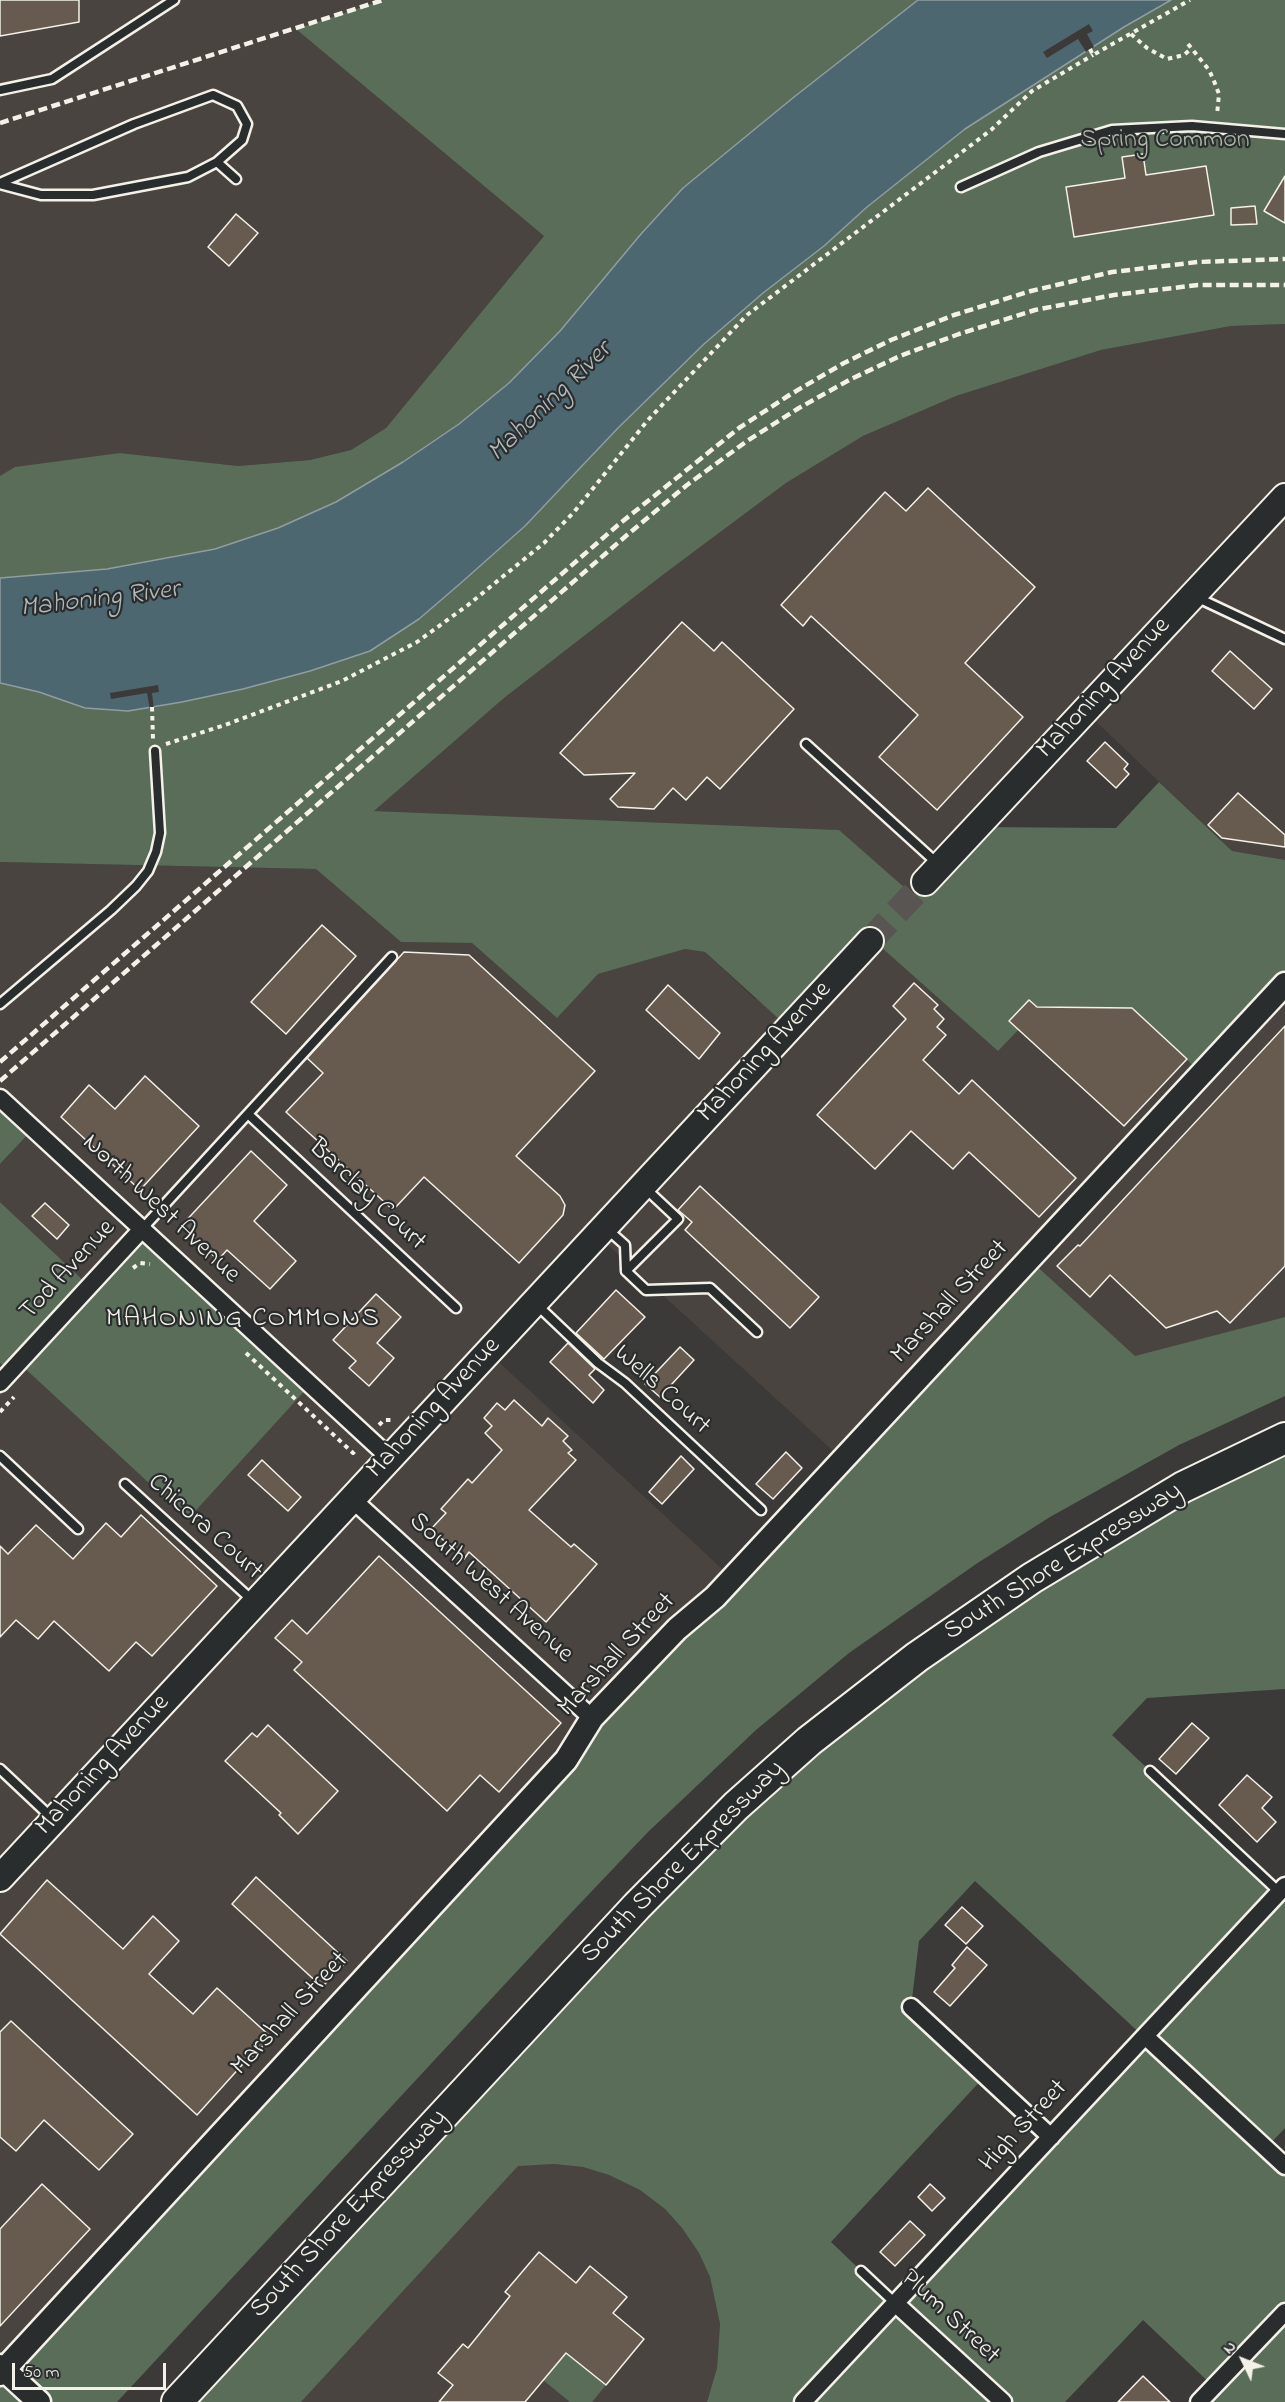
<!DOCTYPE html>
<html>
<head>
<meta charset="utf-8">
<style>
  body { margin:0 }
  #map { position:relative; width:1285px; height:2402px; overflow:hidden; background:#3c3a38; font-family:"Indie Flower",sans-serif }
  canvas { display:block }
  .north { position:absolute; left:1213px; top:2330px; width:60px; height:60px; -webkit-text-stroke:4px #2a2d2e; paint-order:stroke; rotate:313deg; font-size:16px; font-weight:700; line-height:24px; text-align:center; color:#f4f1e8 }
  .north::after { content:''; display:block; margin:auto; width:21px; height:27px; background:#f4f1e8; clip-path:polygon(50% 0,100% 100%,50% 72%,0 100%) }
  .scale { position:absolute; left:12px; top:2363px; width:154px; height:27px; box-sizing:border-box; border:3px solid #f4f1e8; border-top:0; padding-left:8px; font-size:18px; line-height:21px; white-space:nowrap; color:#f4f1e8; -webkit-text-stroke:4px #2a2d2e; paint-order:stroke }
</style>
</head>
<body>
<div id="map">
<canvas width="1285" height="2402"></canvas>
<div class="north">N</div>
<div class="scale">50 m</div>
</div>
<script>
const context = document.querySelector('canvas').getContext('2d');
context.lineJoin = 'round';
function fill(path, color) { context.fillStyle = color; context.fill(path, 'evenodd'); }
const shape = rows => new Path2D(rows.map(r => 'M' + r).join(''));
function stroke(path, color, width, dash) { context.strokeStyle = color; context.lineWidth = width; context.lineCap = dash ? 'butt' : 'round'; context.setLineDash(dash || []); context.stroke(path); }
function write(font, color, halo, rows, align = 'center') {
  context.font = font + ' "Indie Flower",sans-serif'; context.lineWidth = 4.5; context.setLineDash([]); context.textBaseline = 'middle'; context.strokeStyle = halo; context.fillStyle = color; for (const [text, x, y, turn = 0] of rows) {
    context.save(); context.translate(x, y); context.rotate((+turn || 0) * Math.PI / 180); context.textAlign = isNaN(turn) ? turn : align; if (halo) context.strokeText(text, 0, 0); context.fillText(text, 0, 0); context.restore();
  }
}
const built = shape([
  [0,0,383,0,297,29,544,236,386,428,351,450,310,460,238,466,120,453,0,476],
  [1285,324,1285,860,1232,851,1085,711,913,895,838,830,373,811,504,698,664,574,786,483,863,436,956,396,1101,350,1231,326],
  [0,862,316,869,401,942,472,943,557,1018,598,974,685,949,705,952,755,999,872,939,1009,1021,1029,1000,1037,1007,1132,1008,1202,1073,1285,984,1285,1317,1135,1357,1030,1260,843,1460,597,1235,488,1352,733,1579,0,2366,0,1363,10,1372,89,1287,0,1202,0,1164,33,1129,0,1099],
  [554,2164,583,2167,609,2175,640,2190,665,2209,682,2228,699,2253,710,2277,720,2324,717,2368,707,2402,301,2402,518,2165]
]);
const green = shape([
  [383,0,918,0,794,97,683,188,641,234,560,331,509,383,459,424,403,462,336,502,278,529,215,549,107,569,0,578,0,476,15,467,120,453,238,466,310,460,351,450,386,428,544,236,296,29],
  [1171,0,1285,0,1285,324,1231,326,1101,350,956,396,863,436,786,483,664,574,504,698,374,811,839,830,913,895,976,827,1116,828,1159,782,1232,851,1285,860,1285,984,1202,1074,1132,1008,1037,1007,1029,1000,1010,1020,1019,1029,998,1051,872,939,789,1028,705,952,685,949,598,974,557,1018,472,943,401,942,316,869,0,862,0,683,39,692,85,708,182,702,310,671,370,650,419,619,462,582,525,526,618,428,704,344,763,293,823,246,867,207,965,129,1124,27],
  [0,1099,33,1129,0,1164],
  [0,1202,89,1286,143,1228,311,1384,188,1519,19,1363,10,1372,0,1363],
  [1030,1260,1135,1356,1285,1317,1285,1396,1179,1445,1050,1517,976,1564,849,1653,756,1730,648,1832,571,1913,117,2402,0,2402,0,2374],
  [1285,1438,1285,1689,1147,1698,1112,1735,1279,1892,1285,1886,1285,2128,1266,2148,1285,2166,1285,2312,1278,2319,1285,2326,1285,2402,1199,2402,1214,2387,1143,2320,1065,2402,707,2402,717,2368,720,2324,710,2277,699,2253,682,2228,665,2209,640,2190,609,2175,583,2167,554,2164,518,2166,301,2402,177,2402,569,1978,872,1690],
  [975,1881,1144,2037,895,2303,831,2242,985,2076,911,2007,919,1941],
  [566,2353,606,2385,592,2402,570,2402,543,2380]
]);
const water = shape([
  [918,0,1171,0,1124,27,965,129,867,207,824,246,763,293,704,344,618,428,525,526,462,582,419,619,370,651,310,671,243,689,182,702,128,711,85,708,39,692,0,683,0,578,107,569,215,549,278,528,336,502,403,462,459,424,509,383,560,331,641,234,683,188,794,97,918,0]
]);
const pier = shape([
  [1089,24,1093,31,1087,34,1094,47,1086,52,1078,39,1047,58,1043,52],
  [158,685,159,692,152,693,154,710,152,708,150,710,147,693,111,699,110,693]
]);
const building = shape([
  [0,0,79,0,79,22,0,36,0,0],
  [1143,154,1146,175,1206,166,1214,215,1074,237,1066,187,1125,178,1122,157,1143,154],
  [1285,176,1285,223,1264,211,1285,176],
  [1255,206,1257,224,1231,225,1231,208,1255,206],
  [236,214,258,233,229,266,208,247,236,214],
  [928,488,1035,587,965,663,1023,717,937,810,879,757,918,715,811,616,803,626,781,605,885,492,906,511,928,488],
  [682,622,714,651,722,642,794,709,720,789,707,777,686,800,673,788,654,809,618,807,610,799,635,773,584,775,560,753,682,622],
  [1230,651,1272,689,1254,709,1212,671,1230,651],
  [1105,742,1128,764,1124,769,1129,774,1116,788,1087,761,1105,742],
  [1238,793,1285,835,1285,847,1222,838,1208,825,1238,793],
  [322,925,356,956,286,1034,251,1002,322,925],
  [404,952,469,955,595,1071,516,1156,560,1196,565,1205,563,1215,519,1263,424,1177,393,1210,286,1112,323,1073,307,1058,404,952],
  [914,983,938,1005,934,1009,944,1019,937,1027,946,1035,923,1060,959,1094,972,1080,1076,1178,1039,1217,969,1152,953,1169,911,1131,875,1169,817,1115,906,1019,893,1006,914,983],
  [668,985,720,1033,699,1059,646,1010,668,985],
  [1029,1000,1037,1007,1132,1008,1187,1059,1124,1126,1009,1021,1029,1000],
  [1285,1026,1285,1266,1230,1323,1217,1311,1166,1328,1110,1275,1090,1297,1057,1266,1078,1245,1080,1246,1285,1026],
  [145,1076,199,1126,140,1190,61,1117,89,1085,115,1109,145,1076],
  [251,1151,287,1185,254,1221,296,1261,270,1289,227,1250,218,1260,181,1226,251,1151],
  [700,1186,819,1297,790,1328,685,1230,692,1222,678,1210,700,1186],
  [45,1203,69,1225,57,1239,32,1216,45,1203],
  [616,1290,645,1317,604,1359,576,1333,616,1290],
  [376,1294,401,1317,377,1343,394,1358,369,1386,349,1368,356,1361,333,1340,376,1294],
  [568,1343,595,1369,589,1375,604,1390,593,1403,550,1362,568,1343],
  [680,1347,694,1360,660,1397,645,1384,680,1347],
  [514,1400,542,1426,548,1418,568,1436,563,1441,572,1450,568,1453,576,1460,529,1510,571,1547,574,1544,597,1564,546,1622,469,1552,464,1559,431,1529,446,1513,441,1509,468,1479,472,1483,502,1450,485,1433,492,1426,484,1418,497,1403,505,1410,514,1400],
  [786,1452,802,1468,773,1499,756,1484,786,1452],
  [681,1456,694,1469,662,1504,649,1492,681,1456],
  [262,1460,301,1497,288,1511,248,1475,262,1460],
  [141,1515,217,1586,152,1656,136,1642,109,1671,54,1621,38,1639,16,1620,0,1637,0,1546,8,1554,36,1525,73,1559,106,1523,121,1537,141,1515],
  [379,1556,561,1723,499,1792,480,1775,447,1811,294,1670,302,1662,275,1638,292,1620,307,1634,379,1556],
  [1192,1723,1209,1738,1176,1774,1159,1759,1192,1723],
  [268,1725,338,1791,298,1834,279,1815,281,1813,225,1761,252,1733,257,1737,268,1725],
  [1247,1775,1272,1797,1262,1808,1276,1822,1257,1842,1219,1805,1247,1775],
  [256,1877,347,1961,322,1987,232,1904,256,1877],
  [47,1880,123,1949,153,1916,179,1941,149,1974,193,2014,217,1988,271,2037,253,2057,251,2055,197,2115,0,1934,47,1880],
  [962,1907,983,1926,966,1944,945,1925,962,1907],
  [967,1947,987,1965,950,2006,934,1992,955,1968,952,1965,967,1947],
  [11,2021,133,2134,99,2170,44,2120,16,2151,0,2137,0,2032,11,2021],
  [42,2184,90,2229,0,2326,0,2229,42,2184],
  [930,2184,945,2198,932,2211,918,2197,930,2184],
  [910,2221,925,2235,895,2266,880,2252,910,2221],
  [539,2252,576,2283,590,2266,627,2297,613,2313,644,2339,606,2385,566,2353,525,2402,439,2402,453,2385,438,2373,463,2344,468,2348,510,2296,505,2292,539,2252],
  [1143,2376,1170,2402,1118,2402,1143,2376]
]);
const primaryTunnel = shape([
  [870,941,925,882]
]);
const path = shape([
  [1131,34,1147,48,1167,59,1184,55,1192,48],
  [1188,44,1209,70,1214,81,1219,94,1217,115],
  [1090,49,1093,55,1190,0],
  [152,707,153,739],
  [166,744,225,725,342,681,417,642,468,605,544,543,574,512,648,420,747,315,991,130,1032,91,1093,55],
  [133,1268,140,1263,150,1264],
  [246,1353,353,1453,356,1450],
  [0,1412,14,1397],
  [379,1425,384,1420,394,1420]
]);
const lane = shape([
  [0,90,52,79,174,0],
  [217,162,236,179],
  [0,183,134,124,213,95,237,106,247,124,242,140,217,162,188,177,93,195,41,195,0,184],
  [961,187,1039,152,1112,130,1192,126,1285,134],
  [1196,597,1285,639],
  [806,744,939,865],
  [0,1004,111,910,136,886,148,871,156,852,160,833,155,751],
  [248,1114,456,1308],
  [143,1228,392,957],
  [607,1229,625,1245,626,1271,678,1219,645,1188],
  [626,1271,646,1290,710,1288,757,1332],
  [536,1304,598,1363,625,1383,761,1510],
  [0,1456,78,1529],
  [125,1484,253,1601],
  [0,1769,52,1818],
  [1150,1771,1279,1892],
  [861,2271,895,2303]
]);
const street = shape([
  [0,1098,390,1458],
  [0,1383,143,1228],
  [352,1499,592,1718],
  [911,2007,1051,2137],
  [1145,2036,1285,2166],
  [895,2303,1003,2402],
  [803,2402,1285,1886],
  [1199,2402,1285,2312]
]);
const secondary = shape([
  [0,2366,39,2402],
  [0,2374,566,1760,592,1718,677,1629,715,1597,1285,984]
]);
const primary = shape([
  [925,882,1285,497],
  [0,1878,870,941]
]);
const highway = shape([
  [177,2402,637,1906,736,1806,809,1741,917,1657,1032,1578,1183,1487,1285,1438]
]);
const rail = shape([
  [0,123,383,0],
  [0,1062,618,525,739,428,791,394,844,363,891,340,954,315,1031,291,1112,272,1198,262,1285,259],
  [0,1081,627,535,687,485,747,441,799,408,851,379,900,356,959,334,1035,310,1114,295,1198,285,1285,285]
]);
const parkNames = [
  ["Spring Common",1165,142]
];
const streetNames = [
  ["Mahoning Avenue",1105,689,-47],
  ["Mahoning Avenue",766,1053,-47],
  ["Barclay Court",366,1196,43],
  ["North West Avenue",160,1210,43],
  ["Tod Avenue",69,1271,-47],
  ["Marshall Street",951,1303,-47],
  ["Wells Court",661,1391,42],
  ["Mahoning Avenue",435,1409,-47],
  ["Chicora Court",204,1528,42],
  ["South Shore Expressway",1064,1563,-32],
  ["South West Avenue",490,1589,42],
  ["Marshall Street",618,1656,-47],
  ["Mahoning Avenue",104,1766,-47],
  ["South Shore Expressway",684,1863,-45],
  ["Marshall Street",291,2015,-47],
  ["High Street",1025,2127,-47],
  ["South Shore Expressway",350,2215,-47],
  ["Plum Street",949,2318,43]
];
const waterNames = [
  ["Mahoning River",551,403,-44],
  ["Mahoning River",100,601,-7]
];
const neighbourhoodNames = [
  ["MAHONING COMMONS",243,1321]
];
fill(built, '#49443f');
fill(green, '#596d58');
fill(water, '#4d6771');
stroke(water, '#909ea1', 1.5);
fill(pier, '#3c3a38');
fill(building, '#675a4e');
stroke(building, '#f4f1e8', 1.5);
stroke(primaryTunnel, '#585552', 26, [26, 13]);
stroke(lane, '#f4f1e8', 13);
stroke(street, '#f4f1e8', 21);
stroke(secondary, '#f4f1e8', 27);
stroke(primary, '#f4f1e8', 30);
stroke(highway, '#f4f1e8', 34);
stroke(path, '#f4f1e8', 4, [4.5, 4.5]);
stroke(lane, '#2a2d2e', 8);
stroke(street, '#2a2d2e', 16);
stroke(secondary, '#2a2d2e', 22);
stroke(primary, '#2a2d2e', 26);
stroke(highway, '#2a2d2e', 30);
stroke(rail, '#f4f1e8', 4.5, [9, 4.5]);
write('26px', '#aeb6a7', '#2a2d2e', parkNames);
write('26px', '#f4f1e8', '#2a2d2e', streetNames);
write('italic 27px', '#b1bab8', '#2a2d2e', waterNames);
context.letterSpacing = '1.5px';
write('27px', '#f4f1e8', '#2a2d2e', neighbourhoodNames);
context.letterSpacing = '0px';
</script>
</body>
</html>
